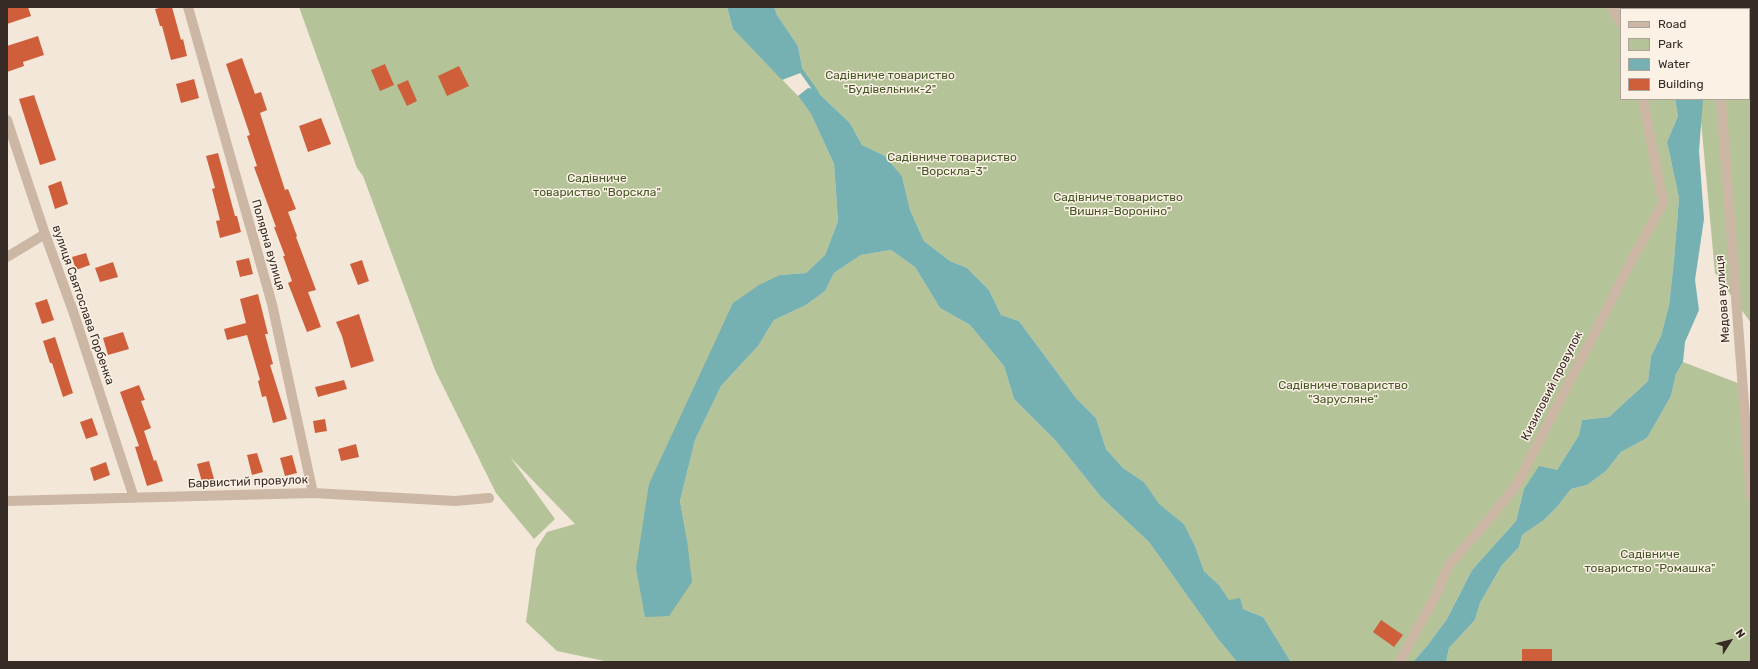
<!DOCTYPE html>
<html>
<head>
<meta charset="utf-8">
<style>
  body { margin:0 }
  #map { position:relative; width:1758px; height:669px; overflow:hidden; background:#f3e7d9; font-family:Rubik,sans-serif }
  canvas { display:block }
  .frame { position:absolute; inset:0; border:8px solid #372b26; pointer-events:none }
  .legend { position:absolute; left:1620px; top:8px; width:130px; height:92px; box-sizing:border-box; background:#fbf1e5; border:1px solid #ada299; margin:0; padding:5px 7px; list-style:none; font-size:12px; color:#372b26 }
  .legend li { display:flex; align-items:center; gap:8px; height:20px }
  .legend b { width:20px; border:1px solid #ada299 }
  .north { position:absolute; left:1710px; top:621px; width:40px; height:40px; -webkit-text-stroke:3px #fbf1e5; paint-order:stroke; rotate:54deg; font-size:11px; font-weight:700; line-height:16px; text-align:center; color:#372b26 }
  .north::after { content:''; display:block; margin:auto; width:14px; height:18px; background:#372b26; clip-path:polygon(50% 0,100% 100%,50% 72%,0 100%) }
</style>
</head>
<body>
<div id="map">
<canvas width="1758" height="669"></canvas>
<div class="frame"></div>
<ul class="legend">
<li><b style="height:5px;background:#ccb6a4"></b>Road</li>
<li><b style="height:11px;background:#b4c398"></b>Park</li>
<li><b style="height:11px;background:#75b0b2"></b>Water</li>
<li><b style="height:11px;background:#cf5f3a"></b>Building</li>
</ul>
<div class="north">N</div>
</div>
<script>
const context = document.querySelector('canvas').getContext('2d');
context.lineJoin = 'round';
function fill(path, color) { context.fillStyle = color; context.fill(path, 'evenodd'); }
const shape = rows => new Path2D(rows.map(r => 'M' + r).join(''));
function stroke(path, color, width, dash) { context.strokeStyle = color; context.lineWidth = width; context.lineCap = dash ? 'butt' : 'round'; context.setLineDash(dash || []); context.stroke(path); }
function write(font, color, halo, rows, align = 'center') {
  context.font = font + ' Rubik,sans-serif'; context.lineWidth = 3; context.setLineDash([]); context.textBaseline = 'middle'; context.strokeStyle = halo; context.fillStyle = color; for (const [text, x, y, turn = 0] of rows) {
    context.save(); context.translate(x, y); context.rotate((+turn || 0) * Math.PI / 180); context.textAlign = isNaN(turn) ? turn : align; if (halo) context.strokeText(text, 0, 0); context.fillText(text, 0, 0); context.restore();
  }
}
const green = shape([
  [299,7,727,7,733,29,798,96,811,114,834,164,838,221,825,255,806,273,780,275,649,484,687,540,680,501,695,440,721,386,758,346,774,320,806,305,825,291,834,273,861,255,891,250,915,267,940,308,970,325,1004,366,1014,399,1056,441,1101,497,1149,542,1218,639,1237,662,609,662,557,651,526,622,536,549,547,532,575,524,510,457,555,519,534,539,496,493,435,370,363,176,357,168],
  [774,7,1653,7,1654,9,1621,9,1621,99,1675,99,1678,116,1667,142,1679,198,1674,260,1669,305,1661,336,1651,356,1648,381,1609,417,1582,420,1579,435,1557,470,1524,489,1516,521,1472,570,1447,619,1427,646,1413,662,1291,662,1263,617,1243,609,1229,601,1219,585,1204,571,1195,546,1184,524,1158,504,1144,482,1123,468,1106,449,1096,418,1076,398,1019,321,1001,315,989,290,967,268,950,261,924,241,910,210,902,176,885,156,862,145,850,123,814,89,803,72,798,46,777,15],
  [1691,7,1751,7,1751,323,1715,273,1699,99,1749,99,1749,9,1691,9],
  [1683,362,1743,385,1751,496,1751,662,1446,662,1449,648,1475,620,1480,603,1502,565,1519,547,1522,535,1544,520,1557,507,1571,489,1587,485,1606,471,1621,452,1647,438,1671,396,1676,374]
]);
const water = shape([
  [727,7,774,7,777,15,798,46,803,72,782,80,733,29],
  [808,88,814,89,850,123,862,145,885,156,902,176,910,210,924,241,950,261,967,268,989,290,1001,315,1019,321,1076,398,1096,418,1106,449,1123,468,1144,482,1159,504,1184,524,1195,546,1204,571,1219,585,1229,600,1240,598,1243,609,1263,617,1291,662,1237,662,1218,639,1149,542,1101,497,1056,441,1014,399,1004,366,970,325,940,308,915,267,891,250,861,255,834,273,825,291,806,305,774,320,758,346,721,386,695,440,680,501,687,540,692,582,669,616,645,617,636,568,649,484,733,303,759,285,780,275,806,273,825,255,838,221,834,164,811,114,798,96],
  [1675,99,1703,99,1699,151,1704,219,1695,280,1699,310,1685,342,1683,362,1676,374,1671,396,1647,438,1621,452,1606,471,1587,485,1571,489,1557,507,1544,520,1522,535,1519,547,1502,565,1480,603,1475,620,1449,648,1446,662,1413,662,1427,646,1447,619,1472,570,1516,521,1524,489,1539,466,1557,470,1579,435,1582,420,1609,417,1648,381,1651,356,1661,336,1669,305,1674,260,1679,198,1667,142,1678,116]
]);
const stream = shape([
  [800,69,817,93]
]);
const building = shape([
  [7,7,28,7,31,16,7,24],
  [164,7,172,7,181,40,183,39,187,56,171,60,162,26,160,26,155,9],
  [38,36,44,55,23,62,24,66,7,72,7,46],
  [242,58,255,94,261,92,267,110,260,113,285,190,288,189,296,209,288,212,297,236,296,237,316,290,308,292,321,327,307,332,288,283,292,281,283,256,285,256,274,227,276,227,254,167,257,166,247,136,250,135,226,64],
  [385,64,394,85,380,91,371,70],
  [459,66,469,86,447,96,438,76],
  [194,79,199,98,181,103,176,84],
  [408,80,417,101,407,106,397,85],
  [34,95,56,160,40,165,19,99],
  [321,118,331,144,308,152,299,126],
  [218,153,235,216,237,216,241,232,220,238,216,221,220,220,212,189,215,188,206,156],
  [61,181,68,204,55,209,48,186],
  [86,253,90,265,76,270,72,257],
  [249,258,253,274,240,277,236,261],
  [362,260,369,281,358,285,350,264],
  [113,262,118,277,100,282,95,268],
  [258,294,268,334,265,334,273,364,270,365,287,419,273,423,266,396,262,397,258,381,260,380,247,335,227,340,224,329,246,323,240,299],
  [47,299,54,320,42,324,35,303],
  [359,314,374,361,351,368,342,336,336,322],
  [123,332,129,349,108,355,103,338],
  [55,337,73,393,63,397,52,363,50,363,43,341],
  [344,380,347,389,318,397,315,387],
  [139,385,145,400,141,401,151,428,144,431,154,461,156,460,163,481,147,486,135,447,139,446,120,392],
  [92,418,98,435,86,439,80,422],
  [325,419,327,431,315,433,313,421],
  [356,444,359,457,341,461,338,449],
  [257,453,263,472,252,475,247,455],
  [292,455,297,473,285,476,280,458],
  [209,461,214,479,202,482,197,464],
  [106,462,110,475,94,481,90,468],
  [1381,620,1403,635,1394,647,1373,632],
  [1522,649,1552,649,1552,662,1522,662]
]);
const minor = shape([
  [188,7,272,304,313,493],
  [1612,7,1621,23],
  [1714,7,1714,9],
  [1721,99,1751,496],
  [7,120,45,234,74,314,134,498],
  [7,257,45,234],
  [7,501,313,493,455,501,489,498],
  [1399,662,1435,597,1449,565,1490,518,1517,484,1636,252,1663,203,1643,99]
]);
const parkNames = [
  ["Садівниче товариство",890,76],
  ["\"Будівельник-2\"",890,90],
  ["Садівниче товариство",952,158],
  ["\"Ворскла-3\"",952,172],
  ["Садівниче",597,179],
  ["товариство \"Ворскла\"",597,193],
  ["Садівниче товариство",1118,198],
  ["\"Вишня-Вороніно\"",1118,212],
  ["Садівниче товариство",1343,386],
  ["\"Зарусляне\"",1343,400],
  ["Садівниче",1650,555],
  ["товариство \"Ромашка\"",1650,569]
];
const streetNames = [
  ["Полярна вулиця",268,245,74],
  ["Медова вулиця",1723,299,-94],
  ["вулиця Святослава Горбенка",83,305,71],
  ["Кизиловий провулок",1552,386,-63],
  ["Барвистий провулок",248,482,-2]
];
fill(green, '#b4c398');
fill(water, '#75b0b2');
stroke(stream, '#75b0b2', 4);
fill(building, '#cf5f3a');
stroke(minor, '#ccb6a4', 10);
write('12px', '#465728', '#fbf1e5', parkNames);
write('12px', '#372b26', '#fbf1e5', streetNames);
</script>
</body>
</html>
